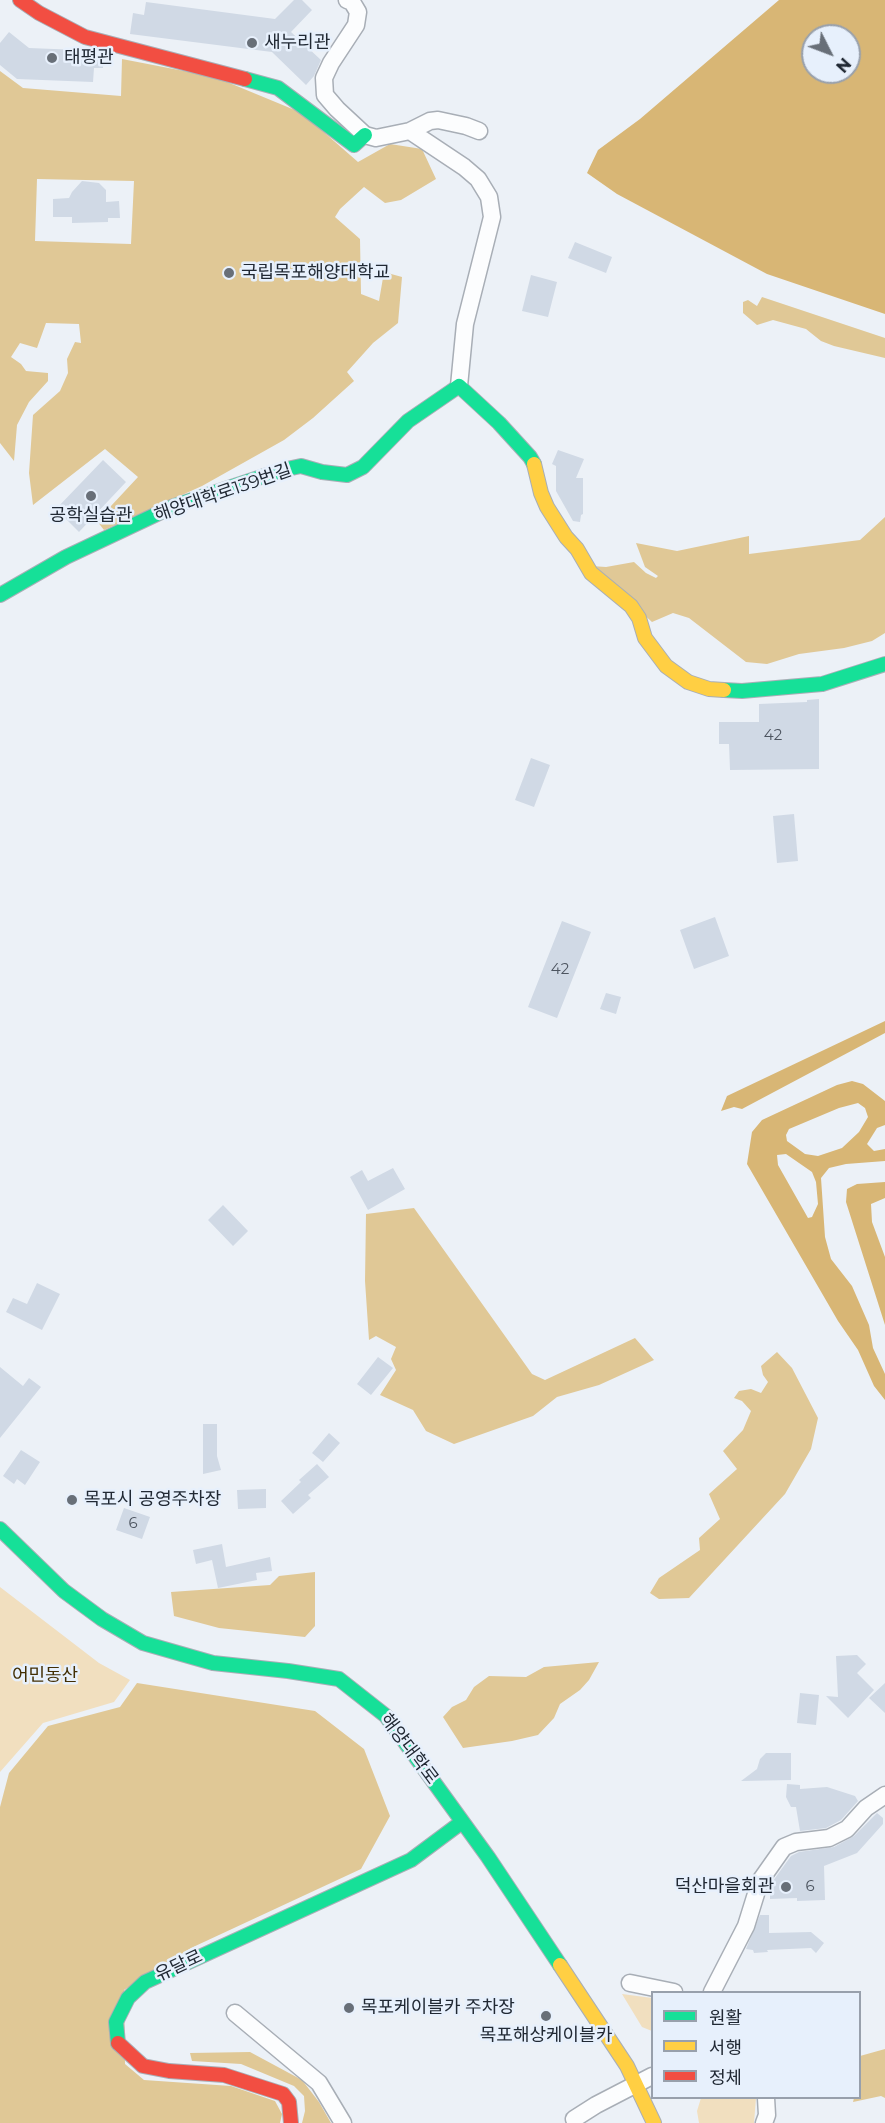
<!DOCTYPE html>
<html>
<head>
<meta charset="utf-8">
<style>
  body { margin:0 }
  #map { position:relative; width:885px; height:2123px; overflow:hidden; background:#ecf1f7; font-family:Montserrat,"Noto Sans KR",sans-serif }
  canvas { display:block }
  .legend { position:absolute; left:651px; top:1991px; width:210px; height:108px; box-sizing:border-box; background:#e7f0fc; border:2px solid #98a0ac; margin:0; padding:8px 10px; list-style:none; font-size:18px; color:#212934 }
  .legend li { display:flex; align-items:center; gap:12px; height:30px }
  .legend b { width:30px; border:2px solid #98a0ac }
  .north { position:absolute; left:801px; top:24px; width:60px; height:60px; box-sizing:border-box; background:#e7f0fc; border:2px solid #98a0ac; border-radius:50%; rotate:132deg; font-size:16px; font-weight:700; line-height:24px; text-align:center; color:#212934 }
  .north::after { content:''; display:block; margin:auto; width:21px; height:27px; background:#686f78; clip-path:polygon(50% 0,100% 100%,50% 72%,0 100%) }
</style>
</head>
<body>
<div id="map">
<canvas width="885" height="2123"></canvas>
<ul class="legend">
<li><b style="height:8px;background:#16e098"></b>원활</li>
<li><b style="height:8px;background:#ffcf43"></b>서행</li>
<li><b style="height:8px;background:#f24e42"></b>정체</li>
</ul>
<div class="north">N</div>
</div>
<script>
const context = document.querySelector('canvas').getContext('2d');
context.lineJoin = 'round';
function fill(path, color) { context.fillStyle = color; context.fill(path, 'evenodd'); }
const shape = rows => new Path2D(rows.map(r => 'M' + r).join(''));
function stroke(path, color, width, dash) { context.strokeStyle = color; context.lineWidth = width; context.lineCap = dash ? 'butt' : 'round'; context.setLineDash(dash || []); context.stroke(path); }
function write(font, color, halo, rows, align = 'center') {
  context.font = font + ' Montserrat,"Noto Sans KR",sans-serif'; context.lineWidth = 5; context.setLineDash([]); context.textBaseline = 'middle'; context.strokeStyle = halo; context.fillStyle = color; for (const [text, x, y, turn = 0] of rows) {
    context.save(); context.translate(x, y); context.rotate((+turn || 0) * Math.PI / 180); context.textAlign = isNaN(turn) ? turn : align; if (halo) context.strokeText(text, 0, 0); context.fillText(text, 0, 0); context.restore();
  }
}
const green = shape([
  [0,1587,99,1663,130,1680,114,1702,43,1723,0,1772],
  [622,1994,652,1998,652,2031,642,2027],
  [701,2098,756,2098,754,2123,699,2123,697,2111]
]);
const forest = shape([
  [122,59,215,77,302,113,358,162,390,144,422,149,436,179,401,200,385,203,364,187,340,209,335,217,360,239,361,294,379,301,384,272,402,277,398,323,373,343,347,372,354,381,313,418,284,440,202,486,104,530,97,521,138,477,105,449,33,505,29,473,33,415,60,391,68,373,67,359,75,342,81,343,79,324,46,323,37,348,20,343,11,357,21,364,26,371,48,373,48,381,29,402,17,425,14,461,0,443,0,71,23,88,121,96],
  [37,179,134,181,131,244,35,241],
  [762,297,885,338,885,358,834,346,821,341,806,329,773,320,757,325,743,313,743,302,748,300,757,306],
  [885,517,885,633,872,641,844,648,799,654,767,664,746,662,689,618,673,613,652,622,591,566,606,567,634,562,646,573,656,578,658,576,645,567,636,543,677,551,749,536,749,554,860,540],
  [414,1208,532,1374,545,1380,635,1338,654,1360,599,1385,557,1397,533,1416,454,1444,426,1431,413,1410,380,1395,396,1370,391,1359,396,1347,376,1336,369,1340,365,1281,366,1214],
  [777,1352,792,1368,818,1418,811,1449,785,1494,689,1598,659,1599,650,1593,659,1578,700,1550,699,1538,720,1519,709,1494,737,1469,723,1451,743,1430,751,1411,742,1401,734,1398,739,1391,751,1389,761,1393,768,1382,763,1375,761,1366],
  [315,1572,315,1626,305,1637,219,1628,174,1616,171,1592,270,1585,279,1576],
  [599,1662,589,1680,580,1690,560,1704,554,1718,538,1735,512,1741,463,1748,443,1717,452,1707,466,1700,474,1687,489,1676,526,1677,544,1667],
  [137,1683,315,1711,364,1749,390,1816,361,1869,191,1948,124,1990,125,2064,144,2080,231,2086,275,2101,282,2114,280,2123,0,2123,0,1807,9,1773,48,1726,120,1707],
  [885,2049,885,2098,881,2096,853,2102,854,2098,860,2098,860,2056],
  [250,2052,302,2080,319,2102,331,2123,302,2123,305,2111,304,2096,294,2086,241,2064,192,2061,190,2053]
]);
const water = shape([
  [779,0,885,0,885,314,767,274,617,194,587,173,598,150,640,119],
  [813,36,849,36,849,72,813,72],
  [885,1021,885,1033,742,1109,734,1107,721,1111,727,1096],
  [852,1081,863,1084,885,1101,885,1125,877,1128,867,1144,874,1151,885,1149,885,1161,846,1164,829,1168,821,1178,825,1237,831,1259,852,1286,869,1325,873,1348,885,1374,885,1400,874,1386,858,1350,838,1321,747,1164,752,1132,762,1120,837,1085],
  [858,1103,865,1108,868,1117,859,1132,842,1148,818,1156,805,1154,787,1141,786,1135,789,1129,839,1108],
  [786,1154,812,1172,816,1182,818,1204,812,1217,808,1218,778,1165,777,1155],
  [885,1182,885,1198,871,1204,872,1222,885,1257,885,1325,846,1202,847,1189,857,1184]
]);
const building = shape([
  [294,0,302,0,312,10,291,32,321,60,314,76,306,85,272,52,130,34,133,13,144,15,146,2,275,19],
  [9,32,29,48,79,50,103,57,103,68,94,68,93,82,17,79,0,65,0,43],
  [82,181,99,183,106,190,106,202,119,201,120,218,108,218,108,222,72,223,72,217,53,217,53,199,69,198,72,192],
  [575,242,612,257,606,273,568,258],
  [531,275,557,282,548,317,522,311],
  [558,450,584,459,576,478,583,478,583,514,581,515,580,522,573,521,556,491,556,466,552,464],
  [103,460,126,482,79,532,56,509],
  [819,699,819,769,730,770,729,744,719,744,719,722,759,722,759,704,807,702,807,700],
  [531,758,550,765,534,807,515,800],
  [794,814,798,861,777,863,773,816],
  [715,917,729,956,694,969,680,930],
  [562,921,591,932,557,1018,528,1007],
  [606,993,621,997,616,1014,600,1009],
  [393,1168,405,1189,368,1210,350,1177,362,1170,368,1181],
  [223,1205,248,1231,233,1246,208,1220],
  [37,1283,60,1294,42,1330,6,1312,13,1298,27,1304],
  [378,1357,393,1368,371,1395,357,1384],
  [0,1367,23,1386,29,1378,41,1387,0,1438],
  [203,1424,217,1424,217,1456,221,1470,203,1474],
  [329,1433,340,1443,323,1462,312,1453],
  [21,1450,40,1462,25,1485,17,1479,14,1484,3,1476],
  [317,1464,329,1477,308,1495,311,1498,293,1514,281,1501,301,1482,299,1480],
  [266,1489,266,1508,238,1509,237,1490],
  [124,1508,150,1517,142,1539,116,1530],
  [222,1544,226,1567,270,1557,272,1571,256,1573,257,1580,218,1588,212,1560,196,1564,193,1550],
  [857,1655,866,1664,857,1673,874,1690,848,1718,826,1696,838,1697,836,1656],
  [885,1683,885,1713,869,1698],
  [800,1693,819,1695,816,1725,797,1723],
  [766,1753,791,1753,791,1780,741,1781,757,1769,760,1759],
  [787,1784,800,1785,800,1789,827,1787,855,1796,858,1801,841,1820,826,1828,800,1831,796,1807,791,1807,786,1797],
  [877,1813,883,1818,883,1824,857,1853,824,1866,825,1900,797,1901,797,1898,770,1899,770,1885,791,1856,799,1852,834,1847,854,1836],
  [760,1915,769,1915,769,1933,811,1932,824,1943,816,1953,811,1948,767,1950,768,1952,754,1953,753,1950,746,1949]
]);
const street = shape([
  [347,0,352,2,358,12,356,25,331,63,324,78,325,95,337,109,365,135,376,138,410,131,430,121,438,120,466,126,479,131],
  [410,131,464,167,478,179,489,197,492,217,465,324,459,386],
  [630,1983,674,1992],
  [712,1992,746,1926,760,1881,784,1847,796,1842,829,1838,847,1829,866,1808,885,1795],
  [235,2013,319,2083,343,2123],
  [574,2119,596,2105,652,2076],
  [764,2123,767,2115,766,2098]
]);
const fast = shape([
  [245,79,278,88,354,145,365,135],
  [0,595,66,557,174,506,282,470,301,466,322,472,347,475,363,467,408,421,459,386,499,423,530,457,534,464],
  [724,690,742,691,822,684,885,664],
  [0,1529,64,1591,102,1619,143,1643,213,1663,288,1671,339,1679,386,1716,488,1857,560,1965],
  [118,2043,116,2022,128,1998,145,1982,411,1860,462,1822]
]);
const slow = shape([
  [534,464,541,493,547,507,566,537,577,549,591,573,631,606,639,618,645,638,666,666,688,682,709,689,724,690],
  [560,1965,627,2066,654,2123]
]);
const jam = shape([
  [20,0,39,13,85,37,245,79],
  [118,2043,143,2066,169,2071,224,2075,283,2094,289,2102,291,2123]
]);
const markers = [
  [252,43,6,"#686f78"],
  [52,58,6,"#686f78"],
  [229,273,6,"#686f78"],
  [91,496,6,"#686f78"],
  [72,1500,6,"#686f78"],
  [786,1887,6,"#686f78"],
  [349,2008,6,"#686f78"],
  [546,2016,6,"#686f78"]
];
const numberNames = [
  ["42",773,736],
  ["42",560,970],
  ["6",133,1524],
  ["6",810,1887]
];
const poiNames = [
  ["새누리관",264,43],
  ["태평관",64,58],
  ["국립목포해양대학교",241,273],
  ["공학실습관",91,516,"center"],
  ["목포시 공영주차장",84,1500],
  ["덕산마을회관",774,1887,"right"],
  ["목포케이블카 주차장",361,2008],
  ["목포해상케이블카",546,2036,"center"]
];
const streetNames = [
  ["해양대학로139번길",223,493,-19],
  ["해양대학로",409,1749,53],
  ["유달로",179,1966,-25]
];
const parkNames = [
  ["어민동산",45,1676]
];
fill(green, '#f1dfbf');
fill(forest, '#e0c896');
fill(water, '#d8b675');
fill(building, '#d0d9e5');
stroke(street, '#a8aeb6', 19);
stroke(fast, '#a8aeb6', 16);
stroke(slow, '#a8aeb6', 16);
stroke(jam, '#a8aeb6', 16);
stroke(street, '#fcfdfe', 16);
stroke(fast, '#16e098', 14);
stroke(slow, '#ffcf43', 14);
stroke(jam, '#f24e42', 14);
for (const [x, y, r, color] of markers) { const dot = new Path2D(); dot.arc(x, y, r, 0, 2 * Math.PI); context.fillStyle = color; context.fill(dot); stroke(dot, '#e7f0fc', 2); }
write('15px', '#4d5560', null, numberNames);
write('18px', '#212934', '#e7f0fc', poiNames, 'left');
write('18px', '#212934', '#e7f0fc', streetNames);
write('18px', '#422e03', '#e7f0fc', parkNames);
</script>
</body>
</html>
